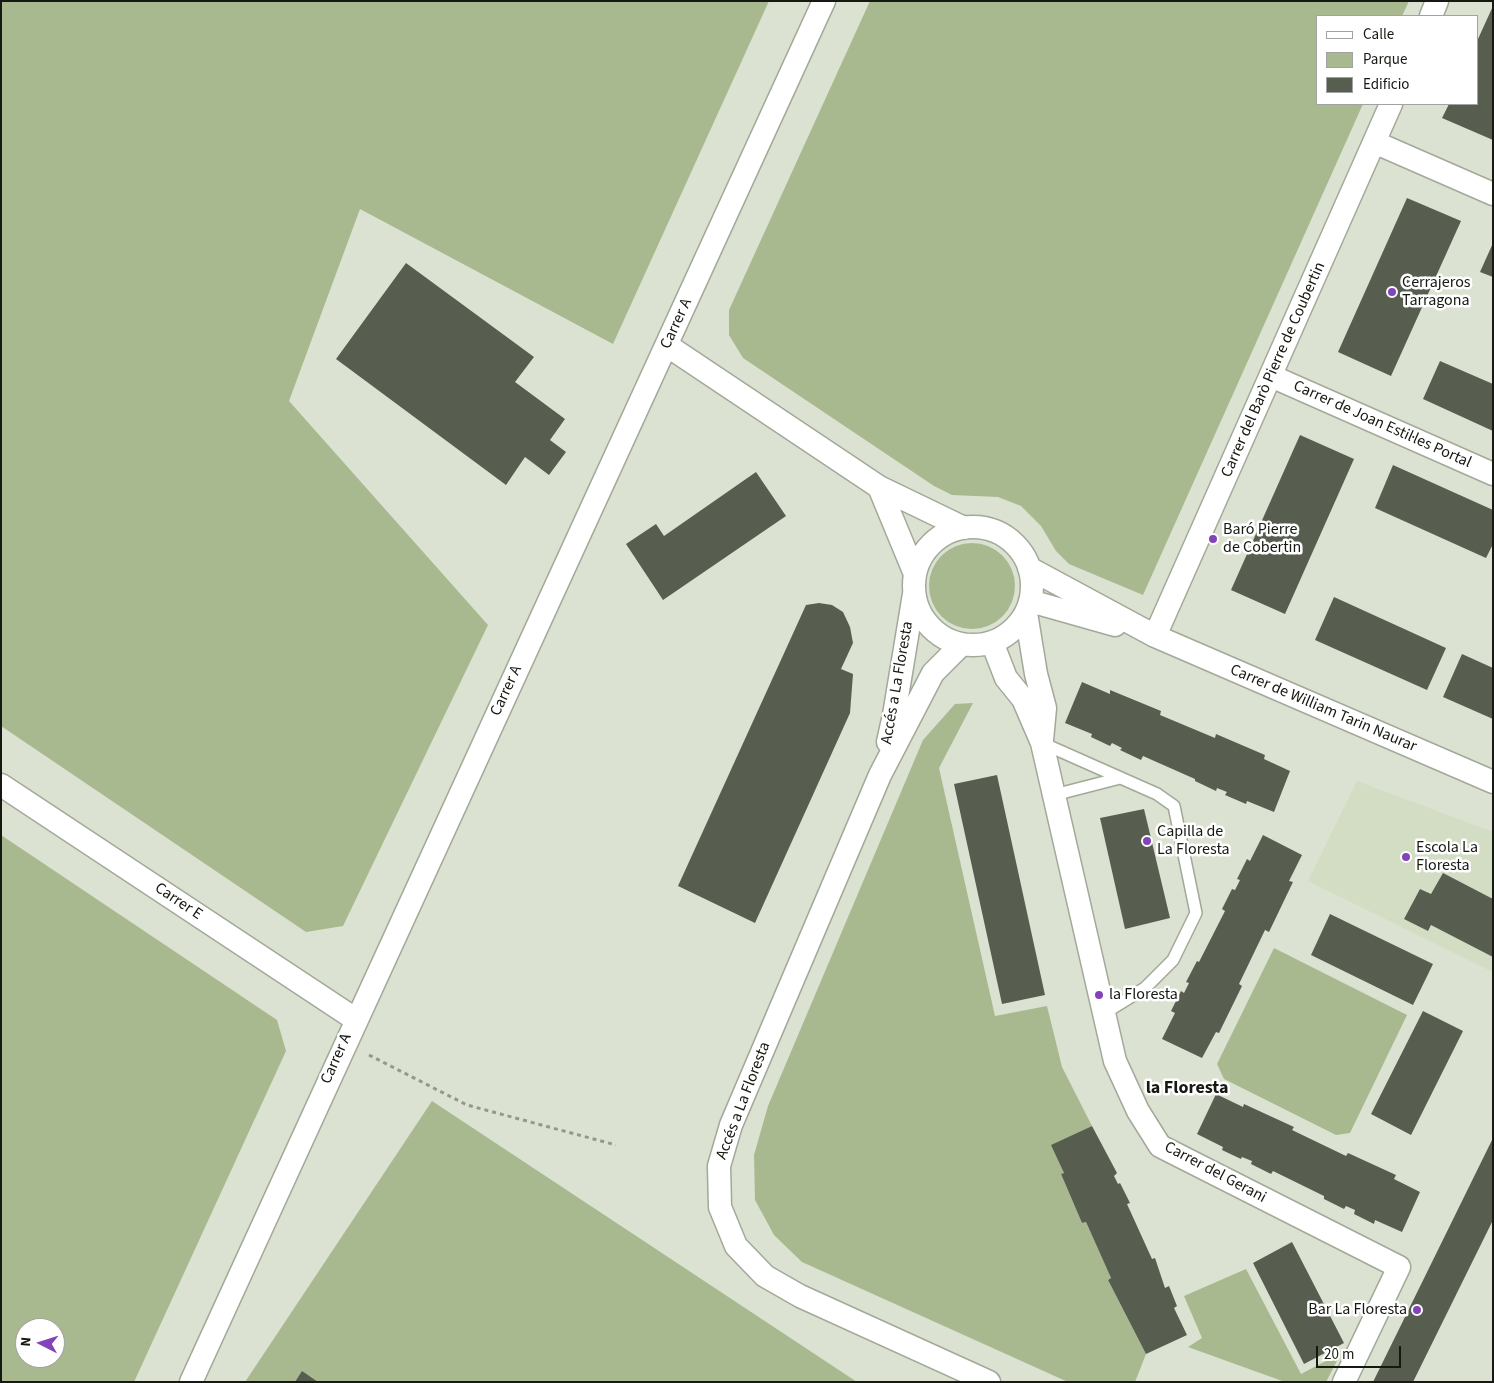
<!DOCTYPE html>
<html>
<head>
<meta charset="utf-8">
<style>
  body { margin:0 }
  #map { position:relative; width:1494px; height:1383px; overflow:hidden; background:#dbe2d1; font-family:"Source Sans 3",sans-serif }
  canvas { display:block }
  .frame { position:absolute; inset:0; border:2px solid #161812; pointer-events:none }
  .legend { position:absolute; left:1316px; top:15px; width:162px; height:90px; box-sizing:border-box; background:#fff; border:1px solid #a2a3a0; margin:0; padding:6px 9px; list-style:none; font-size:15px; color:#161812 }
  .legend li { display:flex; align-items:center; gap:10px; height:25px }
  .legend b { width:25px; border:1px solid #a2a3a0 }
  .north { position:absolute; left:15px; top:1318px; width:50px; height:50px; box-sizing:border-box; background:#fff; border:1px solid #a2a3a0; border-radius:50%; rotate:275deg; font-size:14px; font-weight:700; line-height:20px; text-align:center; color:#161812 }
  .north::after { content:''; display:block; margin:auto; width:18px; height:22px; background:#8444b9; clip-path:polygon(50% 0,100% 100%,50% 72%,0 100%) }
  .scale { position:absolute; left:1316px; top:1346px; width:85px; height:22px; box-sizing:border-box; border:2px solid #161812; border-top:0; padding-left:6px; font-size:15px; line-height:18px; white-space:nowrap; color:#161812; -webkit-text-stroke:4px #fff; paint-order:stroke }
</style>
</head>
<body>
<div id="map">
<canvas width="1494" height="1383"></canvas>
<div class="frame"></div>
<ul class="legend">
<li><b style="height:6px;background:#fff"></b>Calle</li>
<li><b style="height:14px;background:#a8b98f"></b>Parque</li>
<li><b style="height:14px;background:#585e4f"></b>Edificio</li>
</ul>
<div class="north">N</div>
<div class="scale">20 m</div>
</div>
<script>
const context = document.querySelector('canvas').getContext('2d');
context.lineJoin = 'round';
function fill(path, color) { context.fillStyle = color; context.fill(path, 'evenodd'); }
const shape = rows => new Path2D(rows.map(r => 'M' + r).join(''));
function stroke(path, color, width, dash) { context.strokeStyle = color; context.lineWidth = width; context.lineCap = dash ? 'butt' : 'round'; context.setLineDash(dash || []); context.stroke(path); }
function write(font, color, halo, rows, align = 'center') {
  context.font = font + ' "Source Sans 3",sans-serif'; context.lineWidth = 5; context.setLineDash([]); context.textBaseline = 'middle'; context.strokeStyle = halo; context.fillStyle = color; for (const [text, x, y, turn = 0] of rows) {
    context.save(); context.translate(x, y); context.rotate((+turn || 0) * Math.PI / 180); context.textAlign = isNaN(turn) ? turn : align; if (halo) context.strokeText(text, 0, 0); context.fillText(text, 0, 0); context.restore();
  }
}
const built = shape([
  [1357,781,1493,832,1493,972,1308,881]
]);
const green = shape([
  [1,1,769,1,613,344,360,209,289,401,488,625,343,926,306,932,1,726],
  [870,1,1409,1,1402,16,1318,16,1318,104,1363,104,1143,595,1069,564,1056,551,1041,526,1021,506,998,497,952,495,934,486,743,358,729,335,729,310],
  '929 586a43 43 0 1 1 86 0a43 43 0 1 1-86 0Z',
  [973,703,939,768,995,1016,1047,1006,1062,1067,1092,1126,1052,1145,1064,1173,1061,1174,1082,1223,1086,1222,1111,1278,1108,1280,1146,1354,1135,1382,1068,1382,802,1262,774,1235,755,1200,754,1155,768,1106,923,740,955,704],
  [1,835,277,1020,286,1051,134,1382,1,1382],
  [25,1328,55,1328,55,1358,25,1358],
  [1274,948,1407,1015,1350,1133,1336,1135,1224,1079,1217,1064],
  [432,1101,857,1382,245,1382],
  [1246,1269,1301,1374,1341,1353,1326,1382,1285,1382,1188,1347,1202,1338,1184,1296]
]);
const building = shape([
  [1493,6,1493,140,1442,118,1449,104,1478,104,1478,39],
  [1407,198,1461,221,1391,376,1338,352],
  [1493,243,1493,277,1480,272],
  [406,263,534,357,515,382,565,419,550,440,566,452,549,475,525,457,506,485,336,359],
  [1440,361,1493,384,1493,431,1423,399],
  [1300,435,1354,459,1285,614,1231,590],
  [1393,465,1493,510,1493,544,1486,558,1375,508],
  [756,472,786,516,663,600,626,544,656,524,664,536],
  [1334,597,1446,648,1427,690,1315,640],
  [819,603,832,605,843,612,850,627,853,643,841,669,853,674,850,713,755,923,678,886,806,605],
  [1462,654,1493,668,1493,719,1443,697],
  [1082,682,1110,694,1110,690,1161,711,1160,715,1215,738,1216,734,1265,755,1264,759,1290,771,1274,812,1247,801,1246,804,1225,795,1227,792,1217,788,1216,791,1195,781,1195,779,1143,756,1141,760,1120,750,1122,748,1112,743,1110,746,1091,737,1092,734,1065,723],
  [997,775,1045,995,1002,1004,954,784],
  [1144,809,1170,918,1125,929,1100,818],
  [1263,835,1302,855,1289,881,1293,882,1269,932,1265,930,1239,984,1242,986,1219,1033,1216,1032,1202,1058,1162,1039,1175,1013,1171,1011,1181,991,1184,993,1189,983,1186,982,1197,961,1199,962,1225,911,1222,909,1232,889,1235,890,1240,880,1237,879,1247,859,1250,861],
  [1443,873,1493,899,1493,957,1431,925,1428,931,1404,919,1420,889,1431,894],
  [1330,914,1433,964,1413,1005,1311,955],
  [1423,1011,1463,1031,1411,1135,1371,1114],
  [1216,1094,1243,1107,1244,1104,1294,1127,1292,1130,1346,1156,1348,1153,1396,1175,1394,1179,1420,1192,1402,1232,1375,1220,1374,1224,1354,1214,1355,1210,1346,1206,1344,1209,1324,1199,1324,1196,1273,1171,1271,1174,1251,1164,1252,1161,1242,1157,1241,1159,1222,1150,1223,1147,1197,1134],
  [1092,1126,1117,1173,1114,1176,1118,1184,1120,1183,1130,1203,1127,1204,1152,1259,1155,1258,1165,1288,1169,1286,1177,1306,1174,1308,1187,1335,1146,1354,1108,1280,1111,1278,1086,1222,1082,1223,1061,1174,1064,1173,1051,1145],
  [1493,1138,1493,1220,1413,1382,1373,1382],
  [1292,1242,1344,1343,1304,1364,1253,1263],
  [302,1371,318,1382,295,1382]
]);
const path = shape([
  [369,1055,467,1105,616,1145]
]);
const service = shape([
  [1042,743,1157,794,1174,806,1196,913,1173,960,1145,988,1103,1014],
  [1054,795,1120,778]
]);
const minor = shape([
  [1431,16,1437,1],
  [1374,142,1493,194],
  [668,346,879,487,964,528],
  [1271,376,1493,474],
  [879,487,915,574],
  '914 586a59 59 0 1 1 118 0a59 59 0 1 1-118 0Z',
  [1029,568,1155,636,1493,782],
  [1030,601,1115,625],
  [1026,613,1036,674,1045,708,1042,740],
  [1155,636,1391,104],
  [992,642,1006,678,1023,699,1042,743,1115,1061,1138,1111,1160,1146,1399,1267,1344,1382],
  [962,644,933,673,880,775,731,1125,719,1166,720,1207,736,1246,765,1276,800,1296,989,1382],
  [888,742,894,715,914,594],
  [1,785,355,1019],
  [191,1382,824,1]
]);
const markers = [
  [1392,292,5,"#8444b9"],
  [1213,539,5,"#8444b9"],
  [1147,841,5,"#8444b9"],
  [1406,857,5,"#8444b9"],
  [1099,995,5,"#8444b9"],
  [1417,1310,5,"#8444b9"]
];
const poiNames = [
  ["Cerrajeros",1402,283],
  ["Tarragona",1402,301],
  ["Baró Pierre",1223,530],
  ["de Cobertin",1223,548],
  ["Capilla de",1157,832],
  ["La Floresta",1157,850],
  ["Escola La",1416,848],
  ["Floresta",1416,866],
  ["la Floresta",1109,995],
  ["Bar La Floresta",1407,1310,"right"]
];
const streetNames = [
  ["Carrer A",677,324,-65],
  ["Carrer del Barò Pierre de Coubertin",1274,370,-66],
  ["Carrer de Joan Estil·les Portal",1382,425,24],
  ["Accés a La Floresta",898,683,-80],
  ["Carrer A",507,691,-65],
  ["Carrer de William Tarin Naurar",1323,709,23],
  ["Carrer E",178,902,34],
  ["Carrer A",337,1059,-66],
  ["Accés a La Floresta",744,1101,-69],
  ["Carrer del Gerani",1215,1173,28]
];
const neighbourhoodNames = [
  ["la Floresta",1187,1089]
];
fill(built, '#d2ddc4');
fill(green, '#a8b98f');
fill(building, '#585e4f');
stroke(service, '#a2a999', 14);
stroke(minor, '#a2a999', 25);
stroke(path, '#93988b', 3, [4, 4]);
stroke(service, '#fff', 11);
stroke(minor, '#fff', 22);
for (const [x, y, r, color] of markers) { const dot = new Path2D(); dot.arc(x, y, r, 0, 2 * Math.PI); context.fillStyle = color; context.fill(dot); stroke(dot, '#fff', 2); }
write('16px', '#161812', '#fff', poiNames, 'left');
write('16px', '#161812', '#fff', streetNames);
write('bold 18px', '#161812', '#fff', neighbourhoodNames);
</script>
</body>
</html>
